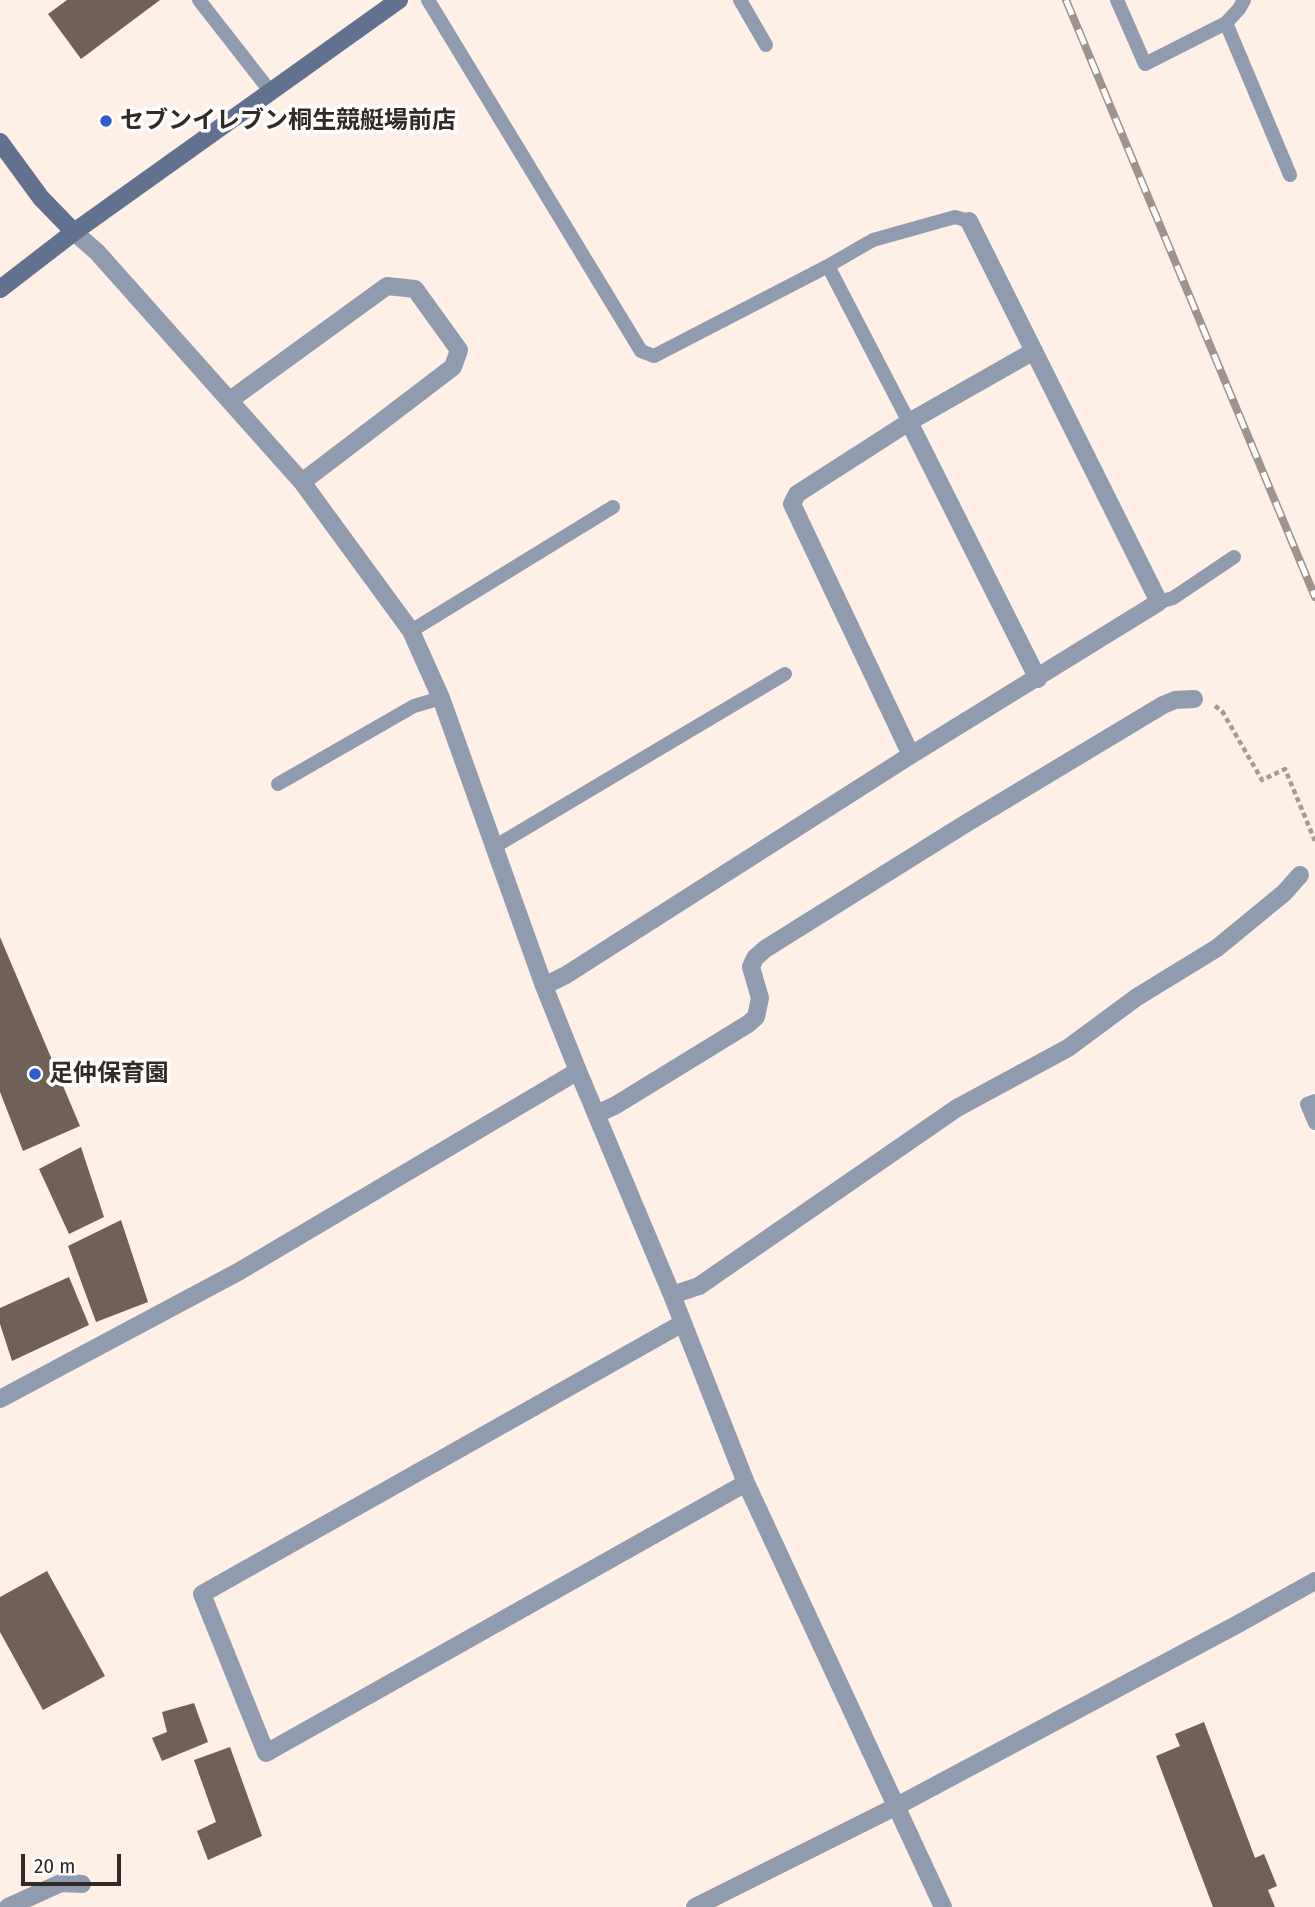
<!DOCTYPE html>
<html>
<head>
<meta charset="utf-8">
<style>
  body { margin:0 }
  #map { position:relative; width:1315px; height:1907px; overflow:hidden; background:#feefe7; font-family:"Fira Sans Condensed",sans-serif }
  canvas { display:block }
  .scale { position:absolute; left:21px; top:1854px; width:100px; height:32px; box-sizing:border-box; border:4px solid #312a26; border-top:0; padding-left:9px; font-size:21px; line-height:24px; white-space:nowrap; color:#312a26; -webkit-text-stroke:5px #fff; paint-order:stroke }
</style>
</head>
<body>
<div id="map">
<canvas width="1315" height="1907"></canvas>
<div class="scale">20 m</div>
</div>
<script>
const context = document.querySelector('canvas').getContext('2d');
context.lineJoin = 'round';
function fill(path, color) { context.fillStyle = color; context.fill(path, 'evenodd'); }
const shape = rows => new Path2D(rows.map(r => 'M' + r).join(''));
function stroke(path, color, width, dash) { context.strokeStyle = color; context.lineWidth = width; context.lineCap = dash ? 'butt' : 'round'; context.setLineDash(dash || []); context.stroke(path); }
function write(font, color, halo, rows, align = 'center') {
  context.font = font + ' "Fira Sans Condensed","Noto Sans JP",sans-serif'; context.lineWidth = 7; context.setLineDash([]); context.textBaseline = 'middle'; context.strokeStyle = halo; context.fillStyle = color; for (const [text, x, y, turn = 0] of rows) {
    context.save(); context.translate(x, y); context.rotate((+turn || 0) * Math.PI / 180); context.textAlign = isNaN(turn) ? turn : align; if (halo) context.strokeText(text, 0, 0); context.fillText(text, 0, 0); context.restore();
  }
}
const building = shape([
  [67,0,160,0,81,59,48,14],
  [0,937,80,1126,23,1151,0,1092],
  [81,1147,104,1217,69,1234,39,1169],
  [121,1220,148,1302,96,1322,68,1246],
  [69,1277,89,1325,12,1361,0,1324,0,1308],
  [47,1571,105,1676,43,1710,0,1632,0,1597],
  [194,1703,208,1742,162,1761,152,1738,167,1732,162,1712],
  [1204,1722,1255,1858,1264,1854,1277,1886,1268,1890,1275,1907,1213,1907,1156,1756,1180,1746,1175,1734],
  [230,1747,262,1836,208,1860,197,1831,216,1822,194,1760]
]);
const path = shape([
  [1215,706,1222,711,1262,780,1285,769,1315,841]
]);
const lane = shape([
  [199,0,270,91],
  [428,0,641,351,654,356,828,266,873,240,955,217,969,221],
  [740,0,766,45],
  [1117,0,1145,64,1226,23,1239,9,1244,0],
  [1226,23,1290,175],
  [828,266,909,422],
  [1159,602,1173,598,1234,557],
  [411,631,613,507],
  [278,784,414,706,441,698],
  [494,847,785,674],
  [1315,1101,1307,1104,1315,1123]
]);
const street = shape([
  [74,232,97,252,302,482,411,631,441,698,544,986,578,1071,672,1295,746,1483,943,1907],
  [230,400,387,286,415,289,459,350,453,367,302,482],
  [909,422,1038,679],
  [911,755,792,504,797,494,909,422,1034,351],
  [544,986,566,975,911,755,1159,602,969,221],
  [597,1114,616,1105,748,1024,756,1017,760,998,751,967,755,958,765,949,965,824,1163,705,1175,700,1194,699],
  [672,1295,699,1286,957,1108,1068,1048,1137,997,1217,948,1284,893,1300,875],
  [683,1323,202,1594,266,1753,746,1483],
  [0,1399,238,1272,578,1071],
  [8,1907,61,1883,82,1884],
  [695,1907,897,1806,1238,1624,1315,1581]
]);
const secondary = shape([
  [0,142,41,198,74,232],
  [0,289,74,232,399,0]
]);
const rail = shape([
  [1066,0,1315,597]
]);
const markers = [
  [106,121,7,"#2e5ccb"],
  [35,1074,7,"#2e5ccb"]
];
const poiNames = [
  ["セブンイレブン桐生競艇場前店",120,121],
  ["足仲保育園",49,1074]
];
fill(building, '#706058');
stroke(path, '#a59a94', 4.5, [5, 3.5]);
stroke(lane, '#909bb0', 14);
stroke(street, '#909bb0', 18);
stroke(secondary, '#627190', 18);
stroke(rail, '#9e938d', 8);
stroke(rail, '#fff', 5, [16]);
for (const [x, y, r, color] of markers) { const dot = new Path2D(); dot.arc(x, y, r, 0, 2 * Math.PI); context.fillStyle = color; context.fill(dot); stroke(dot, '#fff', 2.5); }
write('bold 24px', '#312a26', '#fff', poiNames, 'left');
</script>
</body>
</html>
